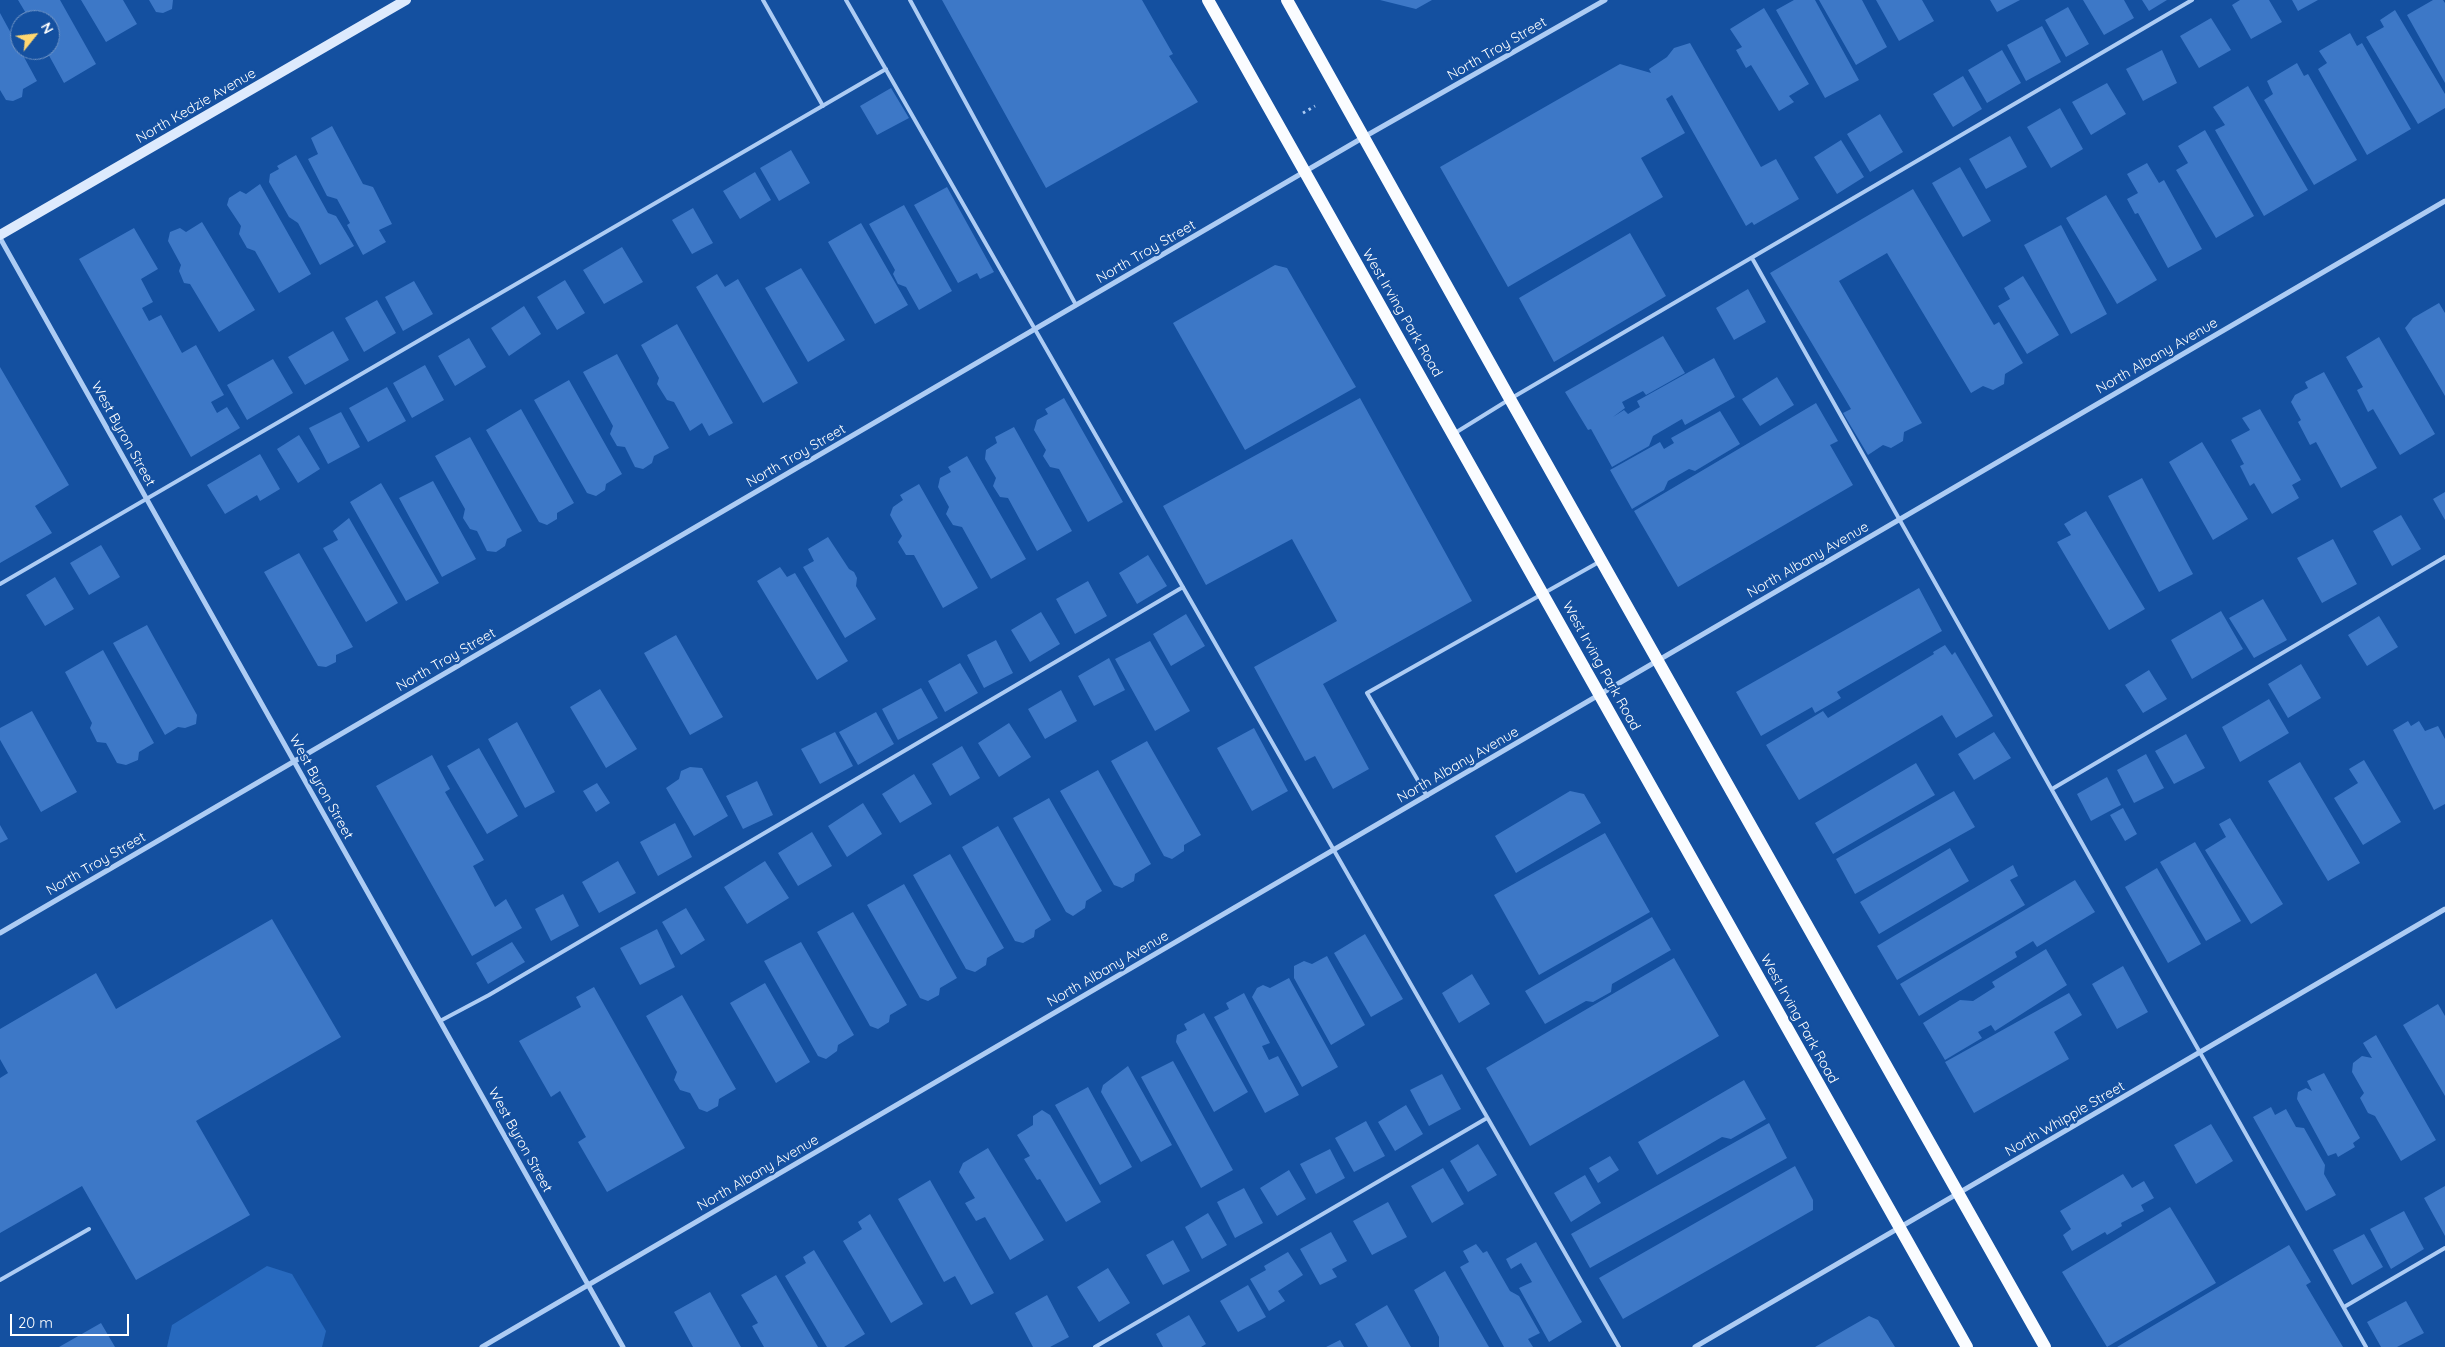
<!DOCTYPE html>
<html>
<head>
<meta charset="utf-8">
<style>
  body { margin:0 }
  #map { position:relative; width:2445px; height:1347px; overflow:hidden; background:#1450a0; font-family:Quicksand,sans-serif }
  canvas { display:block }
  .north { position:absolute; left:10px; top:10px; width:50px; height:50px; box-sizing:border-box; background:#1450a0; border:1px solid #7296c6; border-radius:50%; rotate:61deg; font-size:14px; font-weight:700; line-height:20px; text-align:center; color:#fff }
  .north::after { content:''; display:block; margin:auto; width:18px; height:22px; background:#ffd770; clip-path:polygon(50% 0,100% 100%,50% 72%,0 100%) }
  .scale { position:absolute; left:10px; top:1314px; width:119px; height:22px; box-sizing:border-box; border:2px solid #fff; border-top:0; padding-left:6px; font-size:15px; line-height:18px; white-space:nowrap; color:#fff; -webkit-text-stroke:4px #1450a0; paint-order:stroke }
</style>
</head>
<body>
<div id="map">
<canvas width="2445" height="1347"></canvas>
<div class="north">N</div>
<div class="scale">20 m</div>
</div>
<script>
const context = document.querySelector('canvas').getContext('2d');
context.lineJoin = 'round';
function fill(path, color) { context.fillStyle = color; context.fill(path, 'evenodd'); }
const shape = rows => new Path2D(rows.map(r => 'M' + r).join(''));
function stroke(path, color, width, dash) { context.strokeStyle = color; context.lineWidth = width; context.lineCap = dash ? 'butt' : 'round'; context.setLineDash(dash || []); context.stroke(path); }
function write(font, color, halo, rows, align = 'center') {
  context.font = font + ' Quicksand,sans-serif'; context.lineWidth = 4.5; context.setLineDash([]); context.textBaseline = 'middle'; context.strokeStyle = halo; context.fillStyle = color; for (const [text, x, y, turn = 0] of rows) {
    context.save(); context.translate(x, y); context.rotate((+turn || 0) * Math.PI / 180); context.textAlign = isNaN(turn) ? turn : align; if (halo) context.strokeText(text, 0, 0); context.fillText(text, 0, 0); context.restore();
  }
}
const green = shape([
  [267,1266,292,1274,326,1331,322,1347,167,1347,172,1325]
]);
const building = shape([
  [18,0,60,0,96,64,64,83,46,50,50,50,50,20,30,20],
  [81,0,123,0,137,24,106,42],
  [149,0,173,0,172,9,163,13,156,12],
  [942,0,1142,0,1173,54,1169,56,1198,102,1046,188],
  [1380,0,1432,0,1416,9],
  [1794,0,1815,0,1859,80,1825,98,1776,10],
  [1819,0,1862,0,1887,47,1856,65],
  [1876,0,1922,0,1934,21,1899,41],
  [1990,0,2020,0,1997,12],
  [2083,0,2124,0,2134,18,2104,35],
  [2142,0,2167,0,2149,11],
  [2240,0,2269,0,2282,22,2251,39,2232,5],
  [2292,0,2318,0,2298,11],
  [2433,0,2443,0,2445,3,2445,83,2407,15],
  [2068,7,2089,44,2066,57,2045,20],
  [1764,8,1809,84,1789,96,1794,102,1779,111,1751,65,1746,68,1736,50,1742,47,1730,29],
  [2395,10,2445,94,2445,108,2418,124,2366,37,2384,27,2380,20],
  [0,13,37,81,23,89,22,97,13,101,6,100,0,90],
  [2211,18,2231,50,2199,68,2180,36],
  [2042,26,2061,62,2026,81,2007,45],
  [2350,33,2357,46,2362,43,2411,129,2367,155,2318,69,2327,63,2319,51],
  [1690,43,1761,167,1776,159,1799,199,1754,225,1752,222,1746,226,1672,95,1666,99,1685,133,1641,158,1663,197,1508,287,1440,167,1620,64,1651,73,1649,69,1667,57,1674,48],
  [2002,50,2021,83,1987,103,1968,70],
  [2162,50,2177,83,2143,101,2126,69],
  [2297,63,2304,76,2308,74,2357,160,2314,185,2264,100,2273,94,2267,81],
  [1963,76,1982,109,1953,127,1933,94],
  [2107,83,2126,114,2091,135,2072,102],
  [2248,86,2308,190,2264,216,2215,130,2225,125,2213,107],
  [891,88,909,118,877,135,860,106],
  [2060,108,2083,149,2051,168,2027,127],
  [1880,114,1903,152,1870,172,1847,134],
  [332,126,363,184,373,187,392,224,379,230,386,242,363,255,347,225,350,223,337,199,327,196,308,159,318,154,311,138],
  [2205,130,2254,216,2216,238,2176,170,2188,163,2178,146],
  [2010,136,2027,167,1986,189,1969,159],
  [1841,140,1864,177,1837,194,1814,157],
  [791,150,810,183,779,201,760,168],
  [296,155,328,213,336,216,354,246,320,265,298,223,289,217,269,182,270,174,279,169,277,166],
  [2147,163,2159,183,2164,180,2202,249,2168,268,2138,213,2135,214,2127,199,2138,193,2127,174],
  [1960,167,1991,221,1963,237,1932,183],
  [755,172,771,200,740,219,723,191],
  [260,184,311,274,279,293,255,251,247,248,239,234,241,226,227,205,229,198,240,191,246,194],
  [947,187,994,272,980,279,977,273,958,283,914,205],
  [1913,189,1994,325,1999,322,2023,363,2005,374,2004,384,1993,390,1983,386,1971,393,1887,253,1839,281,1922,423,1904,432,1903,441,1891,448,1883,445,1868,455,1843,413,1851,409,1770,273],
  [2106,195,2157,280,2117,304,2066,218],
  [904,205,952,291,919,310,906,287,898,284,893,274,895,270,869,224],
  [693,208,713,243,692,254,672,220],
  [202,222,255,310,219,332,190,284,184,283,179,271,181,265,168,241,170,232,180,228,186,232],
  [861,223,908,305,875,324,828,242],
  [2061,225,2107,314,2071,334,2024,245],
  [134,228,158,269,141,279,153,302,142,308,149,321,161,315,182,353,196,345,224,395,211,402,217,413,227,407,240,428,191,457,79,259],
  [1630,233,1666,296,1554,362,1519,298],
  [622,247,643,282,604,304,583,270],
  [1275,265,1287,268,1356,387,1245,450,1173,323],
  [801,268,845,340,808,362,765,288],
  [717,274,725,287,738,279,798,383,763,403,696,287],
  [2023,276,2059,335,2027,354,1998,306,2010,299,2004,288],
  [565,280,585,313,557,330,537,297],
  [414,281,433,314,403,331,385,297],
  [1748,289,1766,322,1734,340,1716,308],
  [377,300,396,333,364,352,345,318],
  [2439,303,2445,313,2445,396,2405,328,2413,318],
  [524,306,541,334,509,356,491,328],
  [677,324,733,423,709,436,702,423,690,431,674,402,667,400,657,384,659,378,641,345],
  [333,331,349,360,305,385,288,357],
  [1663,336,1685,373,1646,395,1643,391,1622,402,1625,408,1613,417,1624,410,1628,414,1640,407,1637,401,1714,358,1735,397,1685,425,1682,419,1653,436,1649,446,1612,467,1591,429,1588,430,1565,392],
  [2379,337,2435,434,2400,455,2373,409,2368,412,2357,390,2363,387,2346,357],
  [469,338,486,367,455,386,438,356],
  [617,354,669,448,654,456,652,463,643,469,635,467,625,447,617,446,610,434,613,426,583,372],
  [273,359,293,393,247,420,227,385],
  [425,365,444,400,412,418,393,383],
  [0,367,69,485,35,506,52,533,0,563],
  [2324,372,2377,468,2341,488,2316,442,2310,445,2298,422,2301,420,2291,402,2295,395,2308,388,2305,382],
  [1777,377,1794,405,1760,426,1742,399],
  [569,380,622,474,606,484,605,490,596,496,587,493,534,400],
  [387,387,406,421,368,442,349,408],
  [1064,398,1123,502,1088,522,1059,469,1050,467,1043,456,1046,450,1034,430,1037,420,1048,414,1045,409],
  [1360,398,1472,601,1323,684,1369,769,1333,789,1315,756,1305,761,1254,667,1337,621,1292,539,1206,585,1163,506],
  [1816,403,1838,441,1830,445,1853,485,1678,587,1634,511],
  [521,409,574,503,557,513,557,519,547,525,539,522,486,430],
  [2260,409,2301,480,2292,485,2299,498,2272,514,2254,483,2250,486,2240,466,2244,464,2231,440,2250,430,2242,418],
  [1720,411,1740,444,1695,471,1689,469,1668,481,1664,490,1632,509,1610,470,1660,442,1664,449,1674,443,1671,438],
  [341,412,360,447,328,464,309,428],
  [1014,427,1072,531,1037,551,1008,498,1000,497,993,486,996,478,985,459,986,450,997,443,995,437],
  [299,435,320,469,298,483,277,449],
  [470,437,522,531,507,539,505,546,496,552,487,551,477,531,470,529,463,518,465,509,435,456],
  [2202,442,2248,519,2213,540,2169,462],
  [260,454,280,489,260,501,257,495,225,514,207,485],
  [967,456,1026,559,991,579,962,527,953,525,946,514,949,507,938,487,940,478,951,472,948,467],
  [2142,478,2193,574,2159,592,2108,496],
  [433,481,476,559,442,577,399,498],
  [381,483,439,583,406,601,350,502],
  [919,484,978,588,943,608,914,555,906,555,898,542,902,536,890,515,893,507,903,500,900,495],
  [2445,492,2445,520,2433,499],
  [2086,511,2145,609,2109,630,2057,542,2071,535,2064,524],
  [2401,515,2421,549,2392,566,2373,531],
  [349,518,398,603,366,622,323,548,338,540,333,531],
  [828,537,849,569,854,572,857,578,856,586,876,619,845,638,803,567,814,561,808,549],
  [2333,539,2357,584,2322,603,2297,558],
  [101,545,120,577,89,595,70,563],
  [299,553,353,647,336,655,336,662,326,667,318,666,264,572],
  [1148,555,1167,586,1137,604,1119,573],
  [780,567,787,577,795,573,848,661,817,680,757,581],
  [55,577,74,609,45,626,26,595],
  [1088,581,1107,616,1075,634,1056,599],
  [1919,588,1942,631,1837,692,1841,698,1815,713,1812,707,1761,736,1736,692],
  [2263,599,2287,640,2254,658,2229,618],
  [2221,611,2243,649,2192,679,2171,640],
  [1041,612,1060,644,1030,662,1011,630],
  [1186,614,1205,646,1171,666,1153,634],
  [2379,616,2398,647,2367,666,2348,635],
  [147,625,197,715,196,724,185,728,178,727,165,735,113,643],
  [676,635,723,717,690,735,644,653],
  [996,640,1013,673,984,688,967,655],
  [1150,641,1190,711,1155,731,1115,659],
  [1945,645,1952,655,1955,652,1993,716,1956,738,1942,715,1799,800,1766,745,1823,711,1828,718,1934,654,1933,652],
  [103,650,154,743,139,752,138,760,126,765,117,763,106,743,97,742,90,728,92,723,65,672],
  [1109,658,1125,690,1094,706,1078,676],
  [960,663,978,693,945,712,928,681],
  [2301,664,2321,698,2288,718,2268,684],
  [2149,670,2167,699,2143,713,2125,685],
  [921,688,938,718,898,740,882,709],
  [600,689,637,749,606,768,570,707],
  [1061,690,1077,721,1045,739,1028,709],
  [2269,699,2289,733,2240,762,2222,727],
  [32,711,77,792,41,812,0,740,0,728],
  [876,712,894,744,858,765,839,732],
  [2408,721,2411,726,2419,721,2425,731,2438,726,2445,739,2445,804,2434,810,2393,730],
  [517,722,555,792,525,808,488,739],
  [1009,723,1031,757,999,777,978,743],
  [1254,728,1288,791,1252,811,1217,748],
  [835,732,853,766,820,784,801,749],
  [1994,732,2011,758,1974,780,1958,754],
  [2186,734,2205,768,2174,784,2155,751],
  [1147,741,1201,835,1184,845,1184,851,1172,859,1164,856,1111,761],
  [962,746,980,778,950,796,932,764],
  [479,748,518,816,487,834,447,766],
  [2146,754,2164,788,2134,803,2117,770],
  [432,755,450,789,445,792,484,860,473,866,495,907,506,899,522,928,472,956,376,786],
  [2364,760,2401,822,2363,845,2334,798,2358,783,2349,769],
  [2300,762,2360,863,2328,881,2268,781],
  [1916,763,1935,795,1833,854,1815,823],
  [690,767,702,768,728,816,694,836,666,788,679,779,681,771],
  [1098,770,1151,864,1135,874,1134,881,1122,888,1114,885,1060,791],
  [914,774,932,804,900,823,882,794],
  [2107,777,2121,805,2091,821,2077,794],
  [757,781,773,815,743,829,726,796],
  [597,783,610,803,596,812,583,791],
  [1570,791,1584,794,1601,823,1516,873,1495,836],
  [1954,791,1975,827,1855,894,1836,859],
  [1049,798,1102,891,1086,901,1085,908,1073,916,1066,912,1013,818],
  [863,803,882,834,847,857,828,826],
  [2123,808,2137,834,2125,841,2110,815],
  [2230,818,2283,904,2251,924,2205,850,2226,837,2219,824],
  [675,823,692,857,658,876,640,842],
  [0,825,8,839,0,843],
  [998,826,1051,920,1035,930,1034,937,1023,943,1015,941,962,847],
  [812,832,832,866,798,886,778,853],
  [1605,833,1650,912,1539,975,1494,895],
  [2195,842,2241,921,2206,941,2160,862],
  [1950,848,1969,881,1879,934,1860,902],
  [950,854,1004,948,987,958,986,965,975,972,966,969,913,875],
  [618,861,636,893,599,913,582,882],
  [765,861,789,898,747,924,724,887],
  [2013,865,2018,876,2010,880,2025,905,1897,980,1877,946],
  [2157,868,2201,944,2168,963,2125,887],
  [2075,880,2095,912,2037,947,2033,941,2015,952,2017,957,1919,1016,1900,984],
  [904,884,957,978,940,988,939,995,928,1001,920,998,867,905],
  [563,894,579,926,551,941,535,909],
  [686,908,705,940,681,955,662,922],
  [853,912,907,1005,890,1015,889,1022,878,1029,870,1026,817,932],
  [1652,917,1671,950,1612,984,1611,992,1593,1002,1586,1001,1545,1024,1525,991],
  [272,919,341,1037,196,1121,250,1215,136,1280,82,1186,0,1233,0,1078,8,1073,0,1059,0,1029,96,973,116,1009],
  [657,929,675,967,640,985,620,948],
  [1365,934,1403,999,1371,1017,1334,953],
  [512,942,525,962,488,984,476,963],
  [801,942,854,1035,838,1045,837,1051,826,1059,818,1056,764,961],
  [2046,949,2067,985,1995,1031,1991,1025,1978,1032,1982,1038,1945,1060,1923,1023,1960,1000,1973,1001,1995,987,1992,982],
  [1327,956,1365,1025,1331,1045,1294,978,1294,966,1304,961,1312,964],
  [1674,958,1719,1036,1530,1146,1486,1068],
  [2123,966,2148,1012,2117,1029,2092,984],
  [1472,974,1490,1004,1459,1023,1442,993],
  [1289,978,1338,1067,1302,1087,1252,997,1257,988,1263,985,1270,988],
  [765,983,810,1062,776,1083,730,1003],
  [594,987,685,1148,607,1192,578,1142,586,1137,560,1091,551,1097,519,1041,581,1007,576,997],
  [1244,993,1270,1043,1262,1046,1269,1060,1278,1056,1299,1095,1265,1113,1214,1017,1229,1009,1226,1003],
  [2069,993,2082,1015,2054,1032,2069,1059,1974,1113,1945,1062],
  [682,995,736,1089,719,1099,718,1106,707,1112,699,1109,690,1093,680,1090,674,1080,677,1072,646,1016],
  [2438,1004,2445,1016,2445,1096,2403,1025],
  [1204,1013,1248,1092,1214,1112,1176,1042,1177,1035,1187,1030,1184,1024],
  [2376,1035,2436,1140,2401,1161,2375,1116,2368,1113,2360,1098,2364,1093,2352,1072,2353,1063,2362,1056,2372,1058,2363,1043],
  [1173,1061,1233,1170,1201,1188,1141,1077],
  [1128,1066,1172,1145,1141,1162,1101,1092,1103,1085],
  [2324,1073,2360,1138,2353,1143,2355,1147,2338,1157,2336,1153,2328,1156,2297,1099,2298,1092,2306,1088,2312,1091,2307,1081],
  [1442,1074,1461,1109,1429,1126,1410,1090],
  [1744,1080,1766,1119,1731,1139,1722,1137,1657,1175,1638,1142],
  [1088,1087,1132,1167,1100,1185,1055,1105],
  [1406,1105,1423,1134,1395,1151,1378,1122],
  [2271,1107,2275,1115,2286,1109,2296,1127,2304,1128,2325,1165,2324,1174,2336,1195,2306,1211,2253,1117],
  [1042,1110,1050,1115,1101,1202,1066,1222,1040,1179,1037,1180,1024,1159,1030,1156,1017,1135,1033,1125,1033,1116],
  [1366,1121,1385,1156,1354,1172,1335,1138],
  [1769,1123,1787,1158,1590,1268,1571,1234],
  [2211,1124,2233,1161,2196,1184,2174,1145],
  [1478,1144,1497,1175,1468,1192,1450,1161],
  [988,1148,1044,1240,1010,1260,985,1217,976,1221,965,1203,975,1198,959,1172,963,1163],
  [1330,1149,1345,1178,1316,1194,1300,1164],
  [1610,1156,1619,1170,1598,1183,1589,1168],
  [1795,1166,1813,1200,1813,1210,1623,1319,1599,1278],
  [1443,1168,1464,1204,1432,1223,1411,1186],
  [1289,1170,1306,1199,1277,1216,1260,1188],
  [2123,1174,2132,1188,2144,1181,2154,1198,2141,1205,2144,1211,2121,1223,2122,1226,2107,1235,2105,1232,2072,1251,2063,1235,2071,1229,2060,1211],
  [1585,1175,1601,1203,1571,1222,1554,1193],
  [930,1180,994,1293,971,1305,955,1276,944,1282,898,1199],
  [2445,1186,2445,1236,2424,1198],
  [1244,1188,1263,1223,1235,1238,1217,1202],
  [1388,1202,1407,1237,1372,1255,1353,1221],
  [2170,1207,2216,1283,2107,1347,2062,1272],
  [2404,1211,2424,1249,2391,1269,2370,1229],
  [1208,1213,1227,1245,1202,1259,1185,1227],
  [870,1214,923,1304,891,1323,843,1241,862,1229,858,1222],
  [1331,1232,1347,1261,1332,1269,1337,1277,1320,1285,1300,1249],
  [2364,1234,2383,1267,2352,1285,2333,1250],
  [1173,1240,1190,1271,1163,1285,1146,1255],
  [1536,1242,1582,1322,1549,1342,1519,1288,1532,1282,1521,1263,1511,1269,1506,1259],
  [1476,1244,1483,1253,1487,1251,1510,1291,1519,1296,1540,1333,1528,1339,1533,1347,1504,1347,1460,1267,1469,1262,1463,1251],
  [2289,1245,2311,1282,2306,1285,2343,1347,2117,1347],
  [814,1250,865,1334,844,1347,827,1347,785,1276,806,1263,803,1257],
  [1288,1252,1303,1275,1278,1291,1285,1301,1269,1311,1250,1279,1266,1270,1264,1266],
  [1108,1268,1130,1303,1099,1322,1077,1287],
  [1445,1271,1489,1347,1439,1347,1439,1337,1414,1290],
  [776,1275,818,1347,764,1347,752,1326,758,1323,741,1295],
  [1248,1285,1266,1317,1238,1332,1220,1301],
  [710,1292,741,1347,693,1347,674,1312],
  [1047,1295,1069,1337,1050,1347,1033,1347,1015,1313],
  [2406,1301,2424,1333,2397,1347,2381,1347,2367,1322],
  [1387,1305,1411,1347,1368,1347,1355,1324],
  [1189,1315,1206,1344,1201,1347,1163,1347,1156,1334],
  [1869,1316,1878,1320,1895,1347,1815,1347],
  [101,1323,115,1347,59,1347],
  [1340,1340,1344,1347,1326,1347]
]);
const path = shape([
  [1303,113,1315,106]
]);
const service = shape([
  [763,0,823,106],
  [846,0,1619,1347],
  [910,0,1076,305],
  [1752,258,2366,1347],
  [1455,433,1510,399,2192,0],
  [0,584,886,69],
  [2052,789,2445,557],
  [1427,796,1367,693,1599,562],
  [440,1021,489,995,1183,587],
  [0,1280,89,1229],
  [2344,1307,2445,1248],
  [1095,1347,1487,1118]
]);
const minor = shape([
  [0,238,623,1347],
  [0,933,1364,137,1605,0],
  [482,1347,2445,201],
  [1695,1347,2445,909]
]);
const secondary = shape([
  [0,235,406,0]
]);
const primary = shape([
  [1208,0,1967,1347],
  [1287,0,1510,399,2045,1347]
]);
const streetNames = [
  ["North Troy Street",1497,49,-30],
  ["North Kedzie Avenue",196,106,-30],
  ["North Troy Street",1146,252,-30],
  ["West Irving Park Road",1402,313,60],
  ["North Albany Avenue",2157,356,-30],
  ["West Byron Street",123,434,61],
  ["North Troy Street",796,456,-30],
  ["North Albany Avenue",1808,560,-30],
  ["North Troy Street",446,660,-30],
  ["West Irving Park Road",1601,666,61],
  ["North Albany Avenue",1458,765,-30],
  ["West Byron Street",321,787,61],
  ["North Troy Street",96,864,-30],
  ["North Albany Avenue",1108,969,-30],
  ["West Irving Park Road",1799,1019,61],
  ["North Whipple Street",2065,1119,-30],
  ["West Byron Street",520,1140,61],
  ["North Albany Avenue",758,1173,-30]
];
fill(green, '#2769be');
fill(building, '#3d78c7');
stroke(path, '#adccf4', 3, [2.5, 4]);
stroke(service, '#adccf4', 4);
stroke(minor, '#adccf4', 5);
stroke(secondary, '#ddeafd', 10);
stroke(primary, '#fafcff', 12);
write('14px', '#fff', '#1450a0', streetNames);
</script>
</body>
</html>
